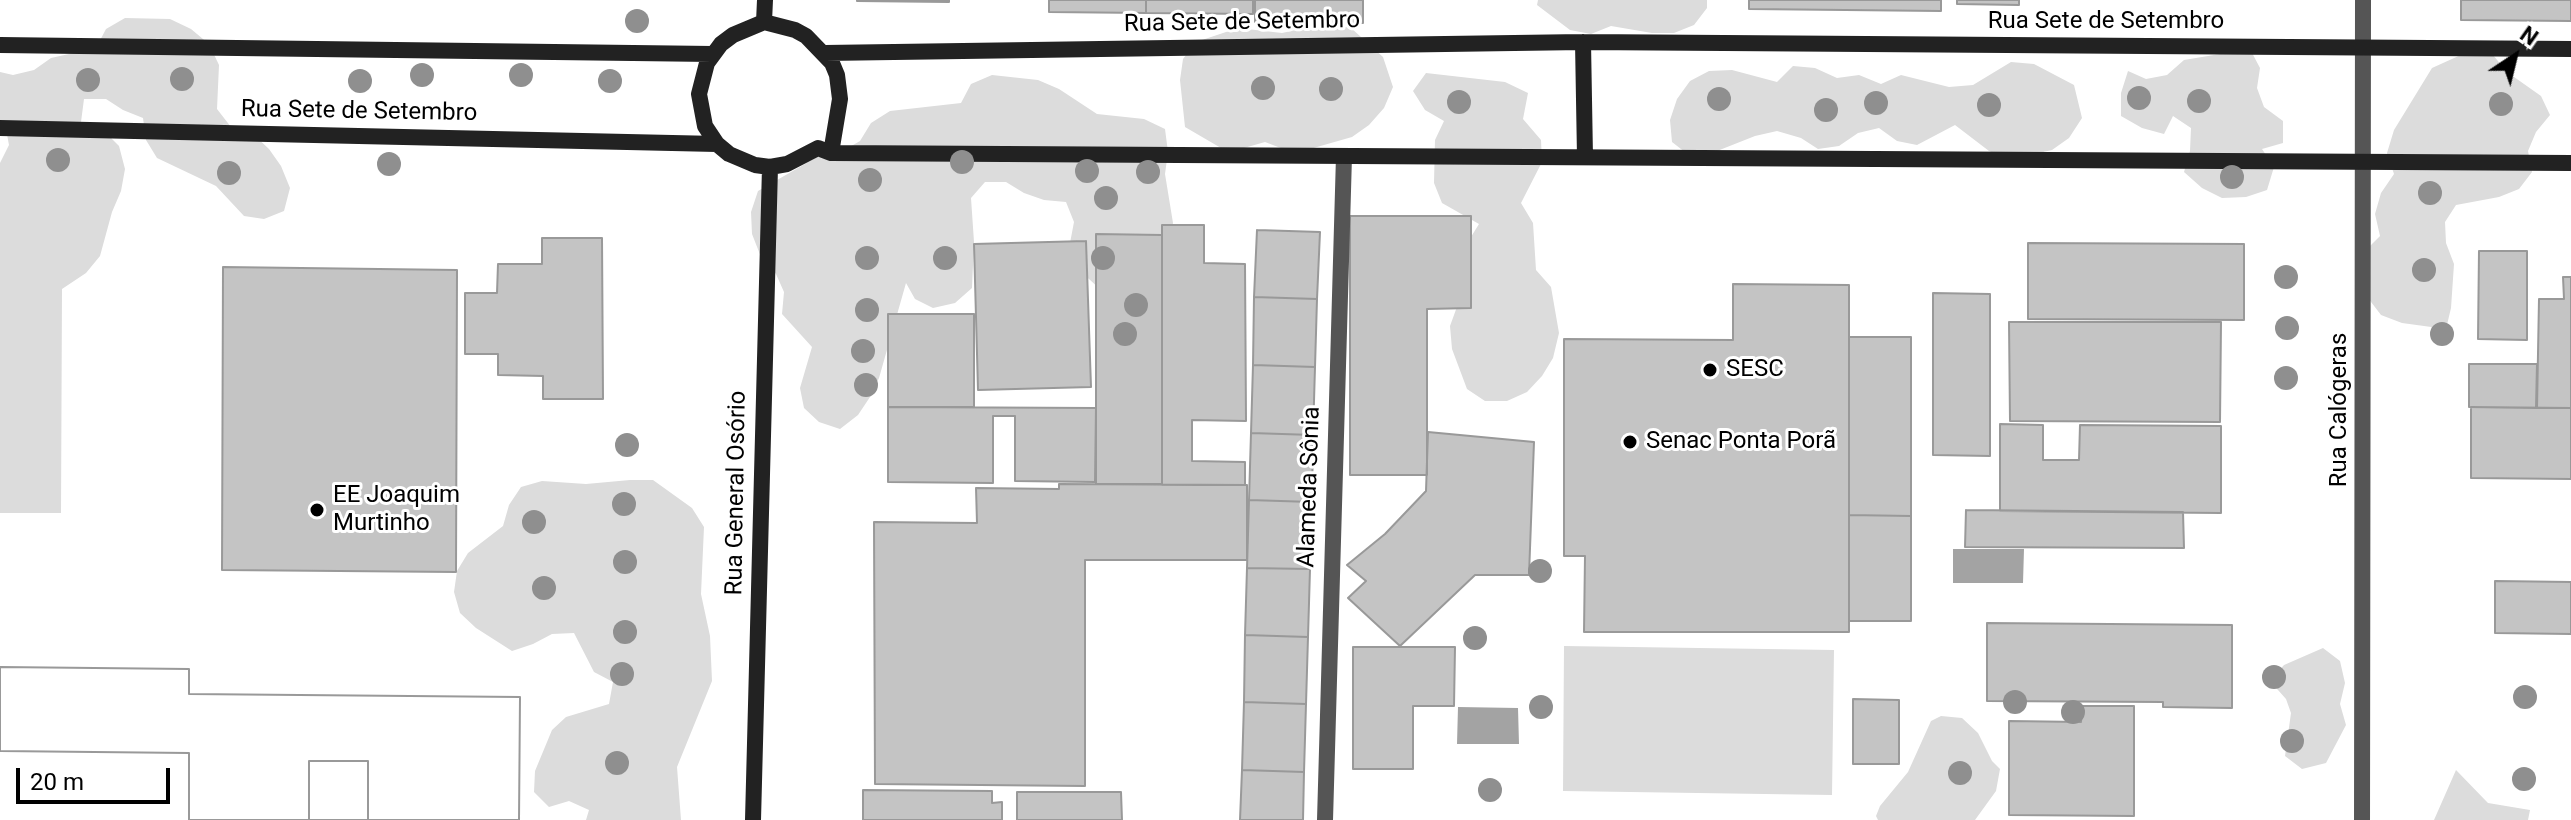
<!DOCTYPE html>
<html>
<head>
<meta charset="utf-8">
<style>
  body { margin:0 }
  #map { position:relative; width:2571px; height:820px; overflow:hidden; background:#fff; font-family:Roboto,sans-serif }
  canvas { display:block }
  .north { position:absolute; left:2475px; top:16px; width:80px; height:80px; -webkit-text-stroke:6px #fff; paint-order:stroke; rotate:35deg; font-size:22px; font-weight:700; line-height:32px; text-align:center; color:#000 }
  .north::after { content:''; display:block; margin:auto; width:28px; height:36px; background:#000; clip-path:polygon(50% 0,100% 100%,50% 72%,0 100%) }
  .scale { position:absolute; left:16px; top:768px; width:154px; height:36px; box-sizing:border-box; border:4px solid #000; border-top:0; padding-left:10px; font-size:24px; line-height:28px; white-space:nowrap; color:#000; -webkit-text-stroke:6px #fff; paint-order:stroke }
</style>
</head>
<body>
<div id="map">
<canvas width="2571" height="820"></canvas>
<div class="north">N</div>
<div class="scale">20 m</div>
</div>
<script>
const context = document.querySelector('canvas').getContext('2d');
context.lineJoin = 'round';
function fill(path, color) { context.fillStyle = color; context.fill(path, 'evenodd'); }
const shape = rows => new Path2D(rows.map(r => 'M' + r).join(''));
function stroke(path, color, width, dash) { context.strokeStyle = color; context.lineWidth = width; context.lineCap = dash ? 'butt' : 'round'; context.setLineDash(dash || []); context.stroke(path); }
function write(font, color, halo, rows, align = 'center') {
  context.font = font + ' Roboto,sans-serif'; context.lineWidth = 6; context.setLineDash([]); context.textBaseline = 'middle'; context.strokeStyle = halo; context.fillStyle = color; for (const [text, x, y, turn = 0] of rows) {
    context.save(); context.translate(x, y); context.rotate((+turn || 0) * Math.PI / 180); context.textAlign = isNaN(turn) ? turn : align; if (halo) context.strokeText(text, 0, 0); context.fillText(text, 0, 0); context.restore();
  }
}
const green = shape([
  [1538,0,1707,0,1707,8,1694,25,1674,33,1652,33,1611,26,1591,34,1570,30,1537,5],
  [125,18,170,19,191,29,209,44,219,65,217,109,231,127,253,134,269,149,281,166,290,188,284,211,264,219,244,216,216,186,157,158,146,140,143,118,123,110,106,99,84,99,81,122,103,130,119,146,125,169,121,191,112,212,100,256,86,273,62,289,61,513,0,513,0,163,9,145,5,124,0,123,0,72,13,75,34,70,51,58,96,48,106,29],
  [1350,27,1383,57,1393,87,1384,108,1369,125,1352,137,1310,149,1286,150,1265,142,1244,148,1221,148,1185,127,1180,80,1183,59,1196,42,1238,28,1282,33,1305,28],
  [2250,49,2260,68,2257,88,2264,107,2283,121,2283,143,2262,149,2274,167,2267,190,2246,197,2222,198,2202,188,2184,172,2190,151,2191,128,2173,116,2164,134,2142,128,2121,116,2121,93,2128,71,2146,79,2167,75,2184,60],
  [2474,49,2493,55,2507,72,2541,96,2550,115,2536,132,2528,151,2532,172,2519,189,2499,197,2456,205,2445,222,2446,243,2454,264,2451,308,2446,329,2402,323,2381,315,2368,298,2365,251,2380,236,2375,214,2381,193,2394,174,2387,153,2394,130,2432,68],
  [2011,62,2034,64,2074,85,2082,118,2069,138,2052,150,2008,160,1989,151,1955,125,1917,145,1897,141,1879,128,1858,133,1839,146,1818,149,1801,138,1777,131,1755,136,1712,153,1690,156,1672,142,1670,120,1677,99,1690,81,1709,71,1732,70,1777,82,1793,66,1815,68,1837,78,1859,75,1881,84,1901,75,1949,87,1973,85],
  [1426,73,1505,82,1528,93,1523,119,1541,140,1542,162,1521,203,1533,223,1536,270,1551,287,1559,333,1553,358,1542,376,1527,392,1507,401,1485,401,1467,389,1452,349,1450,326,1458,304,1456,261,1479,224,1442,203,1434,183,1435,140,1444,121,1425,110,1413,91],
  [992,75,1038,80,1059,89,1097,114,1144,119,1165,129,1168,152,1165,174,1173,223,1168,247,1107,355,1096,337,1104,293,1074,265,1070,243,1074,222,1066,202,1044,200,1024,193,1006,182,985,182,971,198,974,242,972,288,955,303,933,308,915,299,906,283,879,378,870,397,858,415,840,429,819,422,804,408,800,388,812,347,782,314,784,292,776,274,761,257,752,234,751,212,758,191,817,157,841,152,860,141,871,123,890,111,961,103,971,84],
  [630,480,653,480,692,508,704,527,701,594,710,636,712,681,677,767,681,820,586,820,589,810,569,801,549,807,534,792,535,771,552,730,566,717,609,704,613,682,594,672,574,633,552,634,533,644,512,651,476,628,460,613,454,592,457,571,468,553,503,526,509,505,521,487,542,481,586,484],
  [1564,646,1834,650,1832,795,1563,791],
  [2323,648,2340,661,2345,683,2340,704,2346,725,2326,763,2302,769,2285,756,2291,713,2286,699,2270,681,2284,665],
  [1941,716,1962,718,1978,733,1992,761,2000,769,1996,791,1975,820,1878,820,1876,816,1880,806,1908,772,1931,721],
  [2456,770,2488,803,2530,810,2528,820,2434,820]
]);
const water = shape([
  [1953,549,2024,549,2023,583,1953,583],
  [1458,707,1518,708,1519,744,1457,744]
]);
const building = shape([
  [857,0,949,0,949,2,857,1,857,0],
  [1049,0,1146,0,1146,13,1049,12,1049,0],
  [1146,0,1253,0,1253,14,1146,13,1146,0],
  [1255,0,1363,0,1363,23,1255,22,1255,0],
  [1749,0,1941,0,1941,11,1749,9,1749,0],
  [1957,0,2019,0,2019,5,1957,4,1957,0],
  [2461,0,2571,0,2571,21,2461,20,2461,0],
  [1350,216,1471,216,1471,308,1427,309,1427,475,1350,475,1350,216],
  [1162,225,1204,225,1204,263,1245,264,1246,421,1192,420,1192,461,1245,462,1245,485,1162,485,1162,225],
  [1257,230,1320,232,1317,299,1254,297,1257,230],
  [1096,234,1162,235,1162,484,1096,484,1096,234],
  [542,238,602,238,603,399,543,399,543,376,498,375,498,354,465,354,465,293,497,293,498,264,542,264,542,238],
  [1086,241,1091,387,978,390,974,244,1086,241],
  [2028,243,2244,244,2244,320,2028,319,2028,243],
  [2479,251,2527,251,2527,340,2478,339,2479,251],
  [223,267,457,270,456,572,222,570,223,267],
  [2563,277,2571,277,2571,408,2537,408,2539,299,2564,299,2563,277],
  [1733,284,1849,285,1849,632,1584,632,1585,556,1564,556,1564,339,1733,340,1733,284],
  [1933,293,1990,294,1990,456,1933,455,1933,293],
  [1254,297,1317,299,1315,367,1253,365,1254,297],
  [888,314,974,314,974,407,888,407,888,314],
  [2009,322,2221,322,2220,422,2010,421,2009,322],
  [1849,337,1911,337,1911,516,1849,515,1849,337],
  [2469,364,2537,364,2536,408,2469,407,2469,364],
  [1253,365,1315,367,1313,435,1251,433,1253,365],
  [888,407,1096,408,1095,482,1015,481,1015,416,993,416,993,483,888,482,888,407],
  [2471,407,2571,408,2571,479,2471,478,2471,407],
  [2000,424,2043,425,2043,460,2079,460,2080,425,2221,426,2221,513,2000,511,2000,424],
  [1428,432,1534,442,1529,575,1475,575,1400,646,1348,598,1366,581,1347,565,1385,534,1426,491,1428,432],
  [1251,433,1313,435,1312,502,1249,500,1251,433],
  [1059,484,1247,485,1247,560,1085,560,1085,786,875,784,874,522,977,523,976,488,1059,489,1059,484],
  [1249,500,1312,502,1310,569,1247,568,1249,500],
  [1966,510,2183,512,2184,548,1965,547,1966,510],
  [1849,515,1911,516,1911,621,1849,621,1849,515],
  [1247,568,1310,569,1308,637,1245,635,1247,568],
  [2495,581,2571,582,2571,634,2495,633,2495,581],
  [1987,623,2232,625,2232,708,2163,707,2163,702,1987,701,1987,623],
  [1245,635,1308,637,1306,704,1244,702,1245,635],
  [1353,647,1455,647,1454,706,1413,706,1413,769,1353,769,1353,647],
  [0,667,189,669,189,694,520,697,519,820,368,820,368,761,309,761,309,820,189,820,189,753,0,751,0,667],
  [0,667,189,669,189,694,520,697,519,820,189,820,189,753,0,751,0,667],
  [1853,699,1899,700,1899,764,1853,764,1853,699],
  [1244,702,1306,704,1304,772,1242,770,1244,702],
  [2082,706,2134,706,2134,816,2009,815,2009,721,2081,722,2082,706],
  [309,761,368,761,368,820,309,820,309,761],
  [1242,770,1304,772,1303,820,1240,820,1242,770],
  [863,790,992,791,992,803,1002,802,1002,820,863,820,863,790],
  [1017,792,1121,792,1122,820,1017,820,1017,792]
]);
const street = shape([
  [1325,820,1344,156],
  [2362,820,2363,0]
]);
const secondary = shape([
  [764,22,795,30,806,36,832,63,837,75,840,99,831,153,818,148,787,164,770,167,755,165,729,154,717,144,705,126,699,94,707,63,721,44,733,35,764,22],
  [764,22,765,0],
  [1583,42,1585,157],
  [0,45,712,54],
  [825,53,1583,42,2571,49],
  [0,128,717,144],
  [831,153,2571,163],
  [753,820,770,167]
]);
const trees = [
  [637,21],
  [422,75],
  [521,75],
  [182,79],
  [88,80],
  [360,81],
  [610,81],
  [1263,88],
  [1331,89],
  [2139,98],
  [1719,99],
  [2199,101],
  [1459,102],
  [1876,103],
  [2501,104],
  [1989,105],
  [1826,110],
  [58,160],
  [962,162],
  [389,164],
  [1087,171],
  [1148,172],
  [229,173],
  [2232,177],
  [870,180],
  [2430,193],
  [1106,198],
  [867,258],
  [945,258],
  [1103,258],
  [2424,270],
  [2286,277],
  [1136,305],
  [867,310],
  [2287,328],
  [1125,334],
  [2442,334],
  [863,351],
  [2286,378],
  [866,385],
  [627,445],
  [624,504],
  [534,522],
  [625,562],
  [1540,571],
  [544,588],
  [625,632],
  [1475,638],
  [622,674],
  [2274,677],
  [2525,697],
  [2015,702],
  [1541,707],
  [2073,712],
  [2292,741],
  [617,763],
  [1960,773],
  [2524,779],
  [1490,790]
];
const markers = [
  [1710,370,8,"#000"],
  [1630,442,8,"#000"],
  [317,510,8,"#000"]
];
const streetNames = [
  ["Rua Sete de Setembro",2106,22],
  ["Rua Sete de Setembro",1242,23,-1],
  ["Rua Sete de Setembro",359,112,1],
  ["Rua Calógeras",2340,410,-90],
  ["Alameda Sônia",1310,487,-88],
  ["Rua General Osório",737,493,-89]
];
const poiNames = [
  ["SESC",1726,370],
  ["Senac Ponta Porã",1646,442],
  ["EE Joaquim",333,496],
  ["Murtinho",333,524]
];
fill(green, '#dcdcdc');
fill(water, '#a3a3a3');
fill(building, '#c4c4c4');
stroke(building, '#999', 2);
stroke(street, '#555', 16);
stroke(secondary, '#222', 16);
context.fillStyle = '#8f8f8f';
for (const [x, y] of trees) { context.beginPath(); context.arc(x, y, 12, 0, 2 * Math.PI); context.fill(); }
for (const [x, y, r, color] of markers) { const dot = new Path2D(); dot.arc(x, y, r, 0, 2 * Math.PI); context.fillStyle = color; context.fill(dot); stroke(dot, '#fff', 3); }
write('24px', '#000', '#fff', streetNames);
write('24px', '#000', '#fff', poiNames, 'left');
</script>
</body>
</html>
